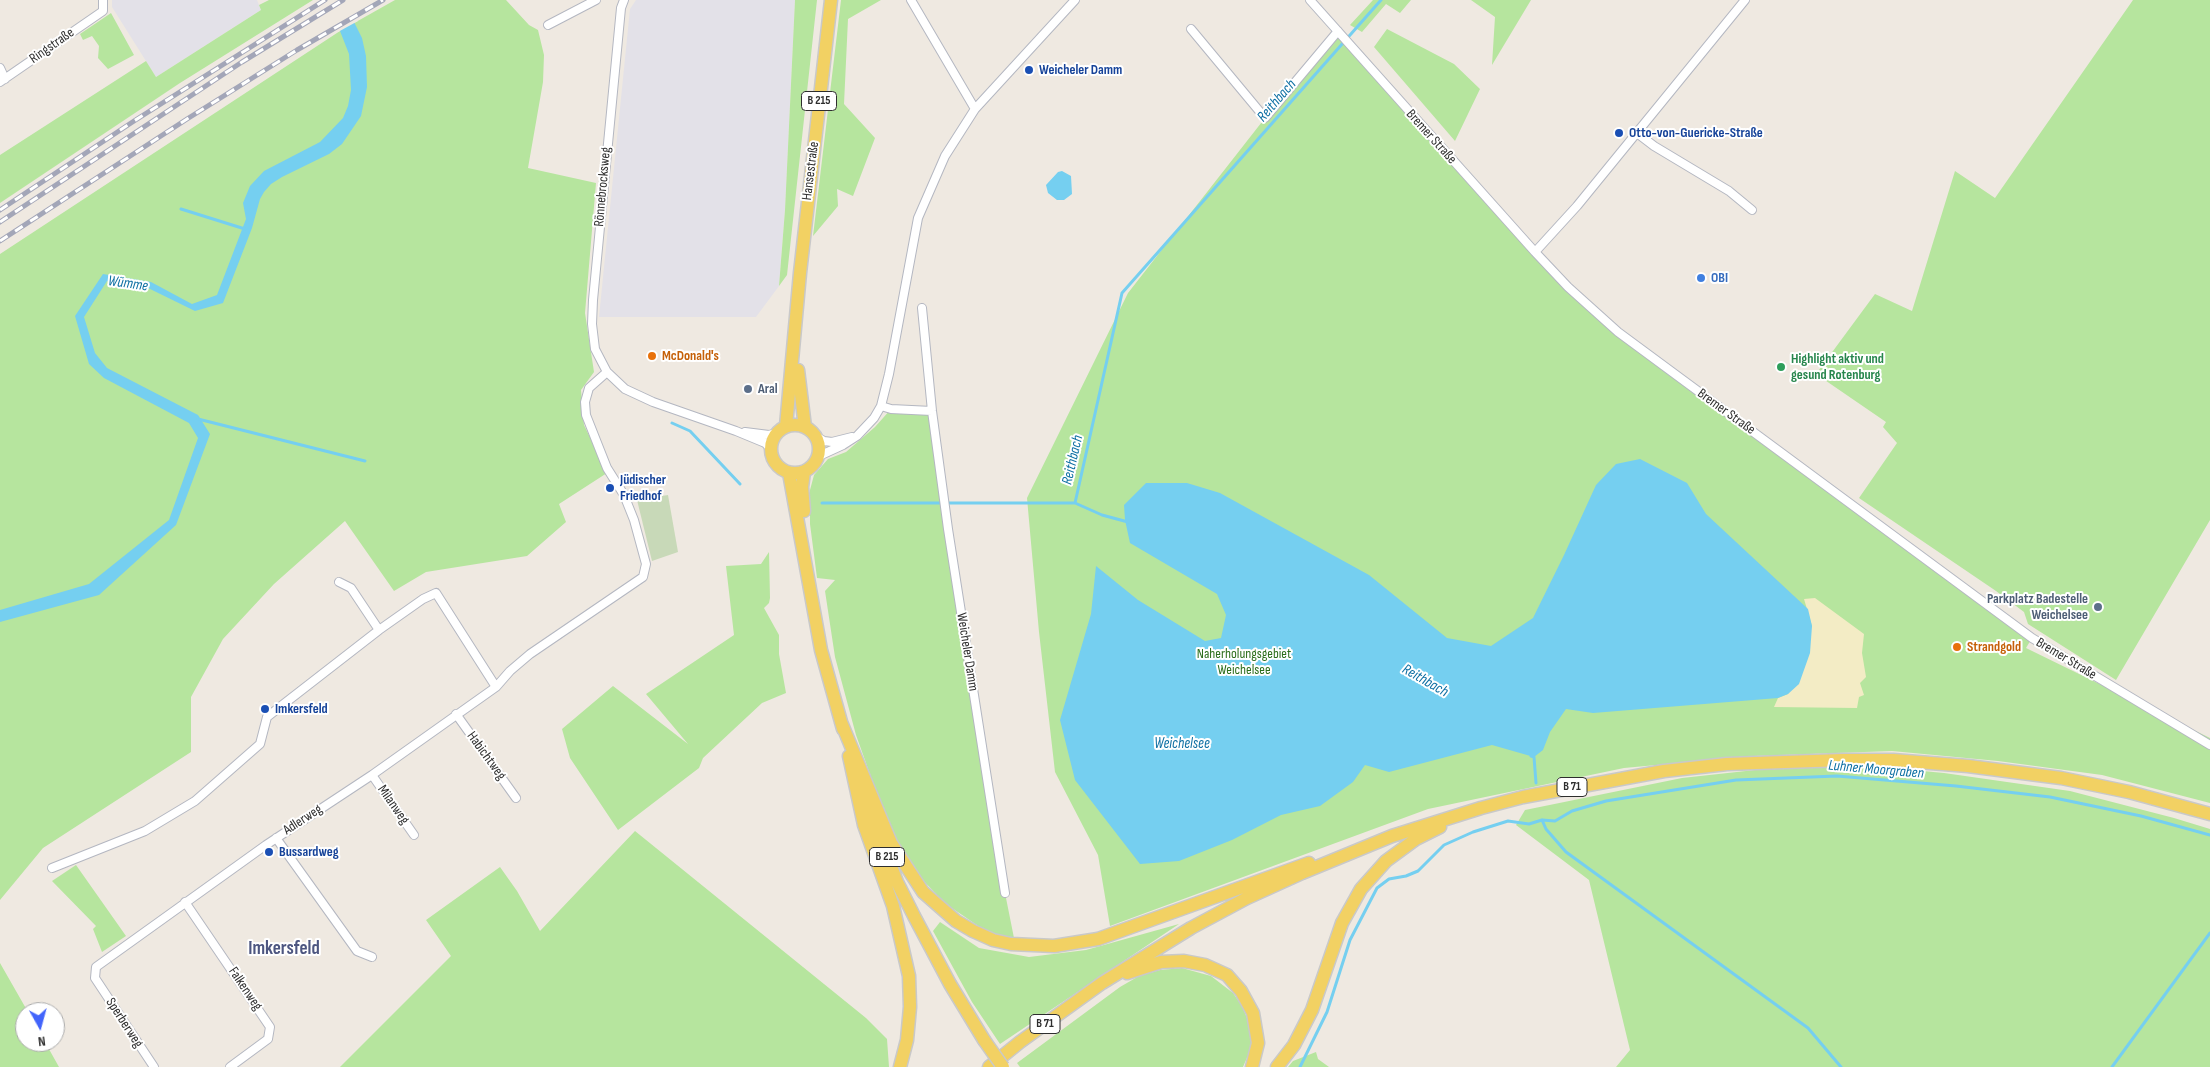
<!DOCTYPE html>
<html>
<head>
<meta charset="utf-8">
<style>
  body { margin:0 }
  #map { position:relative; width:2210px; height:1067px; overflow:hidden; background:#efe9e1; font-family:"Sofia Sans Condensed",sans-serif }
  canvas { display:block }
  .north { position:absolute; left:15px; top:1002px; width:50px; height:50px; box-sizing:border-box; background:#fff; border:1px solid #ababab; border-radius:50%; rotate:173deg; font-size:14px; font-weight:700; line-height:20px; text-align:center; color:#2e2e2e }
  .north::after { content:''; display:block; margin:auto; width:18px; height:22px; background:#4264fb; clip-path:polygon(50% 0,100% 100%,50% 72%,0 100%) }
</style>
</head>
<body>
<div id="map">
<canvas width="2210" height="1067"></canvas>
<div class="north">N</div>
</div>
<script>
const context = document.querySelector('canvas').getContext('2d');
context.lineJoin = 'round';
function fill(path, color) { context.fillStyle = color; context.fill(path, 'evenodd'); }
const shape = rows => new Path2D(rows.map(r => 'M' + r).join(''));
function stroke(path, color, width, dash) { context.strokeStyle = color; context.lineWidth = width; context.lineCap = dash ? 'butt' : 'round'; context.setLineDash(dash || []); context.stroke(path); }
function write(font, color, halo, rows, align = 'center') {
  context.font = font + ' "Sofia Sans Condensed",sans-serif'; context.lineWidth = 4; context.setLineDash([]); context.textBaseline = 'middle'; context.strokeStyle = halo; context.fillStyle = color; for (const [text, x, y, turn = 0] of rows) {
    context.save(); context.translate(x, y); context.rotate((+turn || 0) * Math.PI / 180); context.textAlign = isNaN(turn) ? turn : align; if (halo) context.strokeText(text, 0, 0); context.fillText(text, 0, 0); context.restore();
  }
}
const industrial = shape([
  [112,0,257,0,261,10,156,77,112,7],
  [636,0,795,0,785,210,779,286,756,317,599,317,630,9]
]);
const green = shape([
  [269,0,313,0,180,83,0,203,0,155,146,61,156,77,261,10,259,5],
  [395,0,506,0,529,25,538,30,544,55,543,82,528,168,596,183,585,313,594,372,581,390,584,425,607,473,559,504,566,522,527,556,426,572,394,591,345,521,274,584,223,639,191,697,191,752,43,848,0,900,0,254,340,31],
  [795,0,817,0,787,275,779,286,785,210],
  [841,0,881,0,848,19,844,104,875,138,853,196,837,189,838,206,813,236],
  [1373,0,1411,0,1400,13,1386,4,1362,32,1350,25],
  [1471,0,1531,0,1492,65,1495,17],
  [2133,0,2210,0,2210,520,2116,680,2028,624,2024,612,1996,591,1859,498,1897,443,1883,427,1886,422,1816,374,1875,294,1912,311,1955,171,1995,198],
  [111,13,134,55,108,69,98,58,99,46,92,36,83,40,80,34],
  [1387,29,1454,64,1480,89,1455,141,1374,47],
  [1338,31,1504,220,1618,332,2032,638,2026,648,2210,738,2210,803,2102,775,1998,761,1892,751,1754,756,1624,768,1428,809,1110,926,1098,855,1055,772,1039,632,1027,498,1128,293,1265,118],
  [891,409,932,411,1005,893,1014,938,990,934,946,904,911,868,891,833,856,735,835,657,825,591,835,580,817,578,810,524,810,490,814,475,828,459,846,452,875,427],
  [769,552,770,598,769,603,764,608,779,635,779,654,786,693,762,703,703,758,699,768,618,830,570,758,562,729,613,686,688,744,646,694,734,635,726,566,761,564],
  [1824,767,1901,769,1944,773,2070,791,2174,818,2210,829,2210,1067,1616,1067,1630,1050,1589,880,1516,825,1525,810,1682,778,1755,770],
  [635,831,866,1018,887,1039,889,1067,340,1067,451,956,426,920,500,867,517,891,540,931],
  [76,865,126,936,102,952,93,929,96,926,52,881],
  [940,922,979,948,1029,957,1086,950,1179,924,1000,1044,972,1002,933,931],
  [0,963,28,1012,25,1012,25,1042,45,1042,59,1067,0,1067],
  [1182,968,1211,976,1233,993,1242,1006,1251,1028,1252,1046,1243,1067,1020,1067,1017,1063,1120,987,1139,976,1160,970],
  [1316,1052,1318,1059,1329,1067,1288,1067,1293,1061]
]);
const sand = shape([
  [1815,598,1864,634,1862,653,1866,677,1860,683,1864,695,1859,697,1857,708,1774,707,1778,698,1788,694,1812,626,1804,599]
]);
const cemetery = shape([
  [668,495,678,552,652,561,637,500]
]);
const water = shape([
  [324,0,343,0,362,38,366,56,367,87,361,116,342,144,329,154,282,177,271,184,264,192,260,199,252,228,223,303,195,311,148,288,107,281,84,317,95,353,107,368,198,415,210,434,176,525,99,595,0,622,0,610,89,584,169,520,198,438,189,423,104,378,89,364,75,316,103,274,151,282,192,304,217,295,246,219,243,203,250,186,264,171,320,142,343,118,348,106,351,90,349,54,340,31],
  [1062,171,1071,176,1072,194,1064,200,1057,200,1048,193,1046,185,1058,172],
  [1640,459,1687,483,1706,514,1808,609,1812,626,1810,653,1799,684,1788,694,1778,698,1593,713,1566,709,1550,732,1543,750,1534,757,1492,745,1389,772,1365,765,1353,782,1320,806,1281,815,1232,840,1179,861,1140,864,1075,780,1060,720,1091,614,1096,566,1138,600,1205,641,1221,638,1226,615,1217,594,1130,543,1125,520,1124,505,1146,483,1187,483,1220,493,1369,575,1447,638,1491,646,1533,618,1564,555,1596,485,1616,464]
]);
const pier = shape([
  [322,0,346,0,358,21,338,32]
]);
const stream = shape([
  [181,209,245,229],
  [198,419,365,461],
  [672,423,690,431,740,484],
  [822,503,1075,503],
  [1128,522,1102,515,1075,503,1122,293,1381,0],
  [1531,756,1534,757,1536,783],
  [1542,820,1546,829,1566,852,1808,1028,1841,1067],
  [1300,1067,1327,1012,1350,940,1377,888,1389,879,1406,876,1418,871,1444,845,1473,832,1508,821,1529,824,1542,820,1555,821,1572,811,1606,801,1736,780,1837,776,1956,786,2050,797,2141,816,2210,835],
  [2112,1067,2210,933]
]);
const street = shape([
  [624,0,621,8,593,300,592,324,595,349,607,372,625,389,653,402,736,431,765,443,771,449],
  [911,0,975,109],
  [1310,0,1535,252,1568,287,1618,332,2032,638,2210,745],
  [548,25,596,0],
  [1191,29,1265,118,1338,31],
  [0,68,5,79],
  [0,82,103,11,103,0],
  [1637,133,1654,146,1729,191,1752,210],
  [1535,252,1577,206,1745,0],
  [922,308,932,411,948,529,1005,893],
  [881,406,891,409,932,411],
  [745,432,769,435,777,433],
  [817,437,824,441,832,442,852,437],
  [819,456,843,445,857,436,874,418,881,406,889,374,918,218,945,156,975,109,1075,0],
  [339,582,351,588,379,630],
  [456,714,516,798],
  [372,775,414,835],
  [276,838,357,951,372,957],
  [52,868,145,831,195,801,260,744,267,717,379,630,423,599,436,593,496,687],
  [185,902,270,1027,268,1039,230,1067],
  [154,1067,95,978,96,967,266,845,372,775,496,687,510,671,530,654,643,577,646,564,634,520,624,495,607,468,586,415,585,402,589,388,607,372]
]);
const primary = shape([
  [798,370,805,427],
  '771 449a24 24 0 1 1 48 0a24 24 0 1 1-48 0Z',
  [786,426,800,273,831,0],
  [789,473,821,650,843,729],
  [804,511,802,487,804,472],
  [841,722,891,843,923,892,956,921,973,931,993,940,1011,944,1054,946,1098,939,1309,863],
  [849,756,864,825,893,906,909,976,910,1007,907,1040,900,1067],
  [862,791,897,882,914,916,950,984,984,1040],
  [1127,973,1161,962,1184,961,1205,965,1227,975,1241,991,1253,1013,1258,1043,1252,1067],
  [989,1067,1020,1042,1102,983,1191,928,1247,898,1302,873,1392,836,1481,808,1523,797,1664,771,1727,764,1843,760,1893,760,1968,766,2061,778,2129,792,2210,814],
  [1277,1067,1294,1045,1312,1010,1342,923,1361,889,1386,861,1416,839,1440,827]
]);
const rail = shape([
  [0,210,134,121,325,0],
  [0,222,242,62,343,0],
  [0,241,187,119,297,50,383,0]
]);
const primaryBridge = shape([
  [984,1040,1003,1067]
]);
const markers = [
  [1029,70,5,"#1a4fb4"],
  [1619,133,5,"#1a4fb4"],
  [1701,278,5,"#3f7fe0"],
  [652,356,5,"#e8710a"],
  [1781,367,5,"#2e9e5b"],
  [748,389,5,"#5c6f8a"],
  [610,488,5,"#1a4fb4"],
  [2098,607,5,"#5c6f8a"],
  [1957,647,5,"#e8710a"],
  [265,709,5,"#1a4fb4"],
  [269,852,5,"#1a4fb4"]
];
const shields = [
  [819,101,35],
  [1572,787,30],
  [887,857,35],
  [1045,1024,30]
];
const shieldNames = [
  ["B 215",819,101],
  ["B 71",1572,787],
  ["B 215",887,857],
  ["B 71",1045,1024]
];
const streetNames = [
  ["Ringstraße",52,46,-35],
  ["Bremer Straße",1431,137,48],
  ["Hansestraße",811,171,-83],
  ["Rönnebrocksweg",603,187,-85],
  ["Bremer Straße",1726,412,36],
  ["Weicheler Damm",967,652,81],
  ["Bremer Straße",2066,659,31],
  ["Habichtweg",486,756,54],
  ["Milanweg",393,805,55],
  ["Adlerweg",303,820,-33],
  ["Falkenweg",245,989,56],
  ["Sperberweg",124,1023,57]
];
const transitNames = [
  ["Weicheler Damm",1039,70],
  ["Otto-von-Guericke-Straße",1629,133],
  ["Jüdischer",620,480],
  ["Friedhof",620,496],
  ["Imkersfeld",275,709],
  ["Bussardweg",279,852]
];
const shopNames = [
  ["OBI",1711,278]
];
const foodNames = [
  ["McDonald's",662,356],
  ["Strandgold",1967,647]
];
const leisureNames = [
  ["Highlight aktiv und",1791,359],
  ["gesund Rotenburg",1791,375]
];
const serviceNames = [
  ["Aral",758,389],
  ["Parkplatz Badestelle",2088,599,"right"],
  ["Weichelsee",2088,615,"right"]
];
const parkNames = [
  ["Naherholungsgebiet",1244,654],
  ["Weichelsee",1244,670]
];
const waterNames = [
  ["Reithbach",1277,101,-49],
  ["Wümme",128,284,8],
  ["Reithbach",1073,460,-77],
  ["Reithbach",1425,681,30],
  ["Weichelsee",1182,744],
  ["Luhner Moorgraben",1876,770,5]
];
const districtNames = [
  ["Imkersfeld",284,949]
];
fill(industrial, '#e3e1e8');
fill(green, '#b6e59e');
fill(sand, '#f3ecc5');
fill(cemetery, '#c8d9b8');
fill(water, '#75cff0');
fill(pier, '#efe9e1');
stroke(stream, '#75cff0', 3);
stroke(street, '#b4b7c1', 10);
stroke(primary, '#c9c9c9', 15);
stroke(street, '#fff', 8);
stroke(primary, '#f2d163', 12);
stroke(rail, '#a3a6b8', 5);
stroke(rail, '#fff', 3, [9]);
stroke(primaryBridge, '#c9c9c9', 15, []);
stroke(primaryBridge, '#f2d163', 12);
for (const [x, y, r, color] of markers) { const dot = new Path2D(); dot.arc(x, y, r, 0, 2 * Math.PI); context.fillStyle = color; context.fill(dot); stroke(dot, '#fff', 2); }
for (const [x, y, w] of shields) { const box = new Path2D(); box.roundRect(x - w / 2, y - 9.5, w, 19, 4); context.fillStyle = '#fff'; context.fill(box); stroke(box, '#2e2e2e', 1); }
write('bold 12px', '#2e2e2e', null, shieldNames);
write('14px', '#2e2e2e', '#fff', streetNames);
write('bold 14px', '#164399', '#fff', transitNames, 'left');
write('bold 14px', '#366cbe', '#fff', shopNames, 'left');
write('bold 14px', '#c56008', '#fff', foodNames, 'left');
write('bold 14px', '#27864d', '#fff', leisureNames, 'left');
write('bold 14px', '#4e5e75', '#fff', serviceNames, 'left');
write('14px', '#2c6e1b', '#fff', parkNames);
write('italic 15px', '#0d6fa3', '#fff', waterNames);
write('bold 19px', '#4d5680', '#fff', districtNames);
</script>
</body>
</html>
